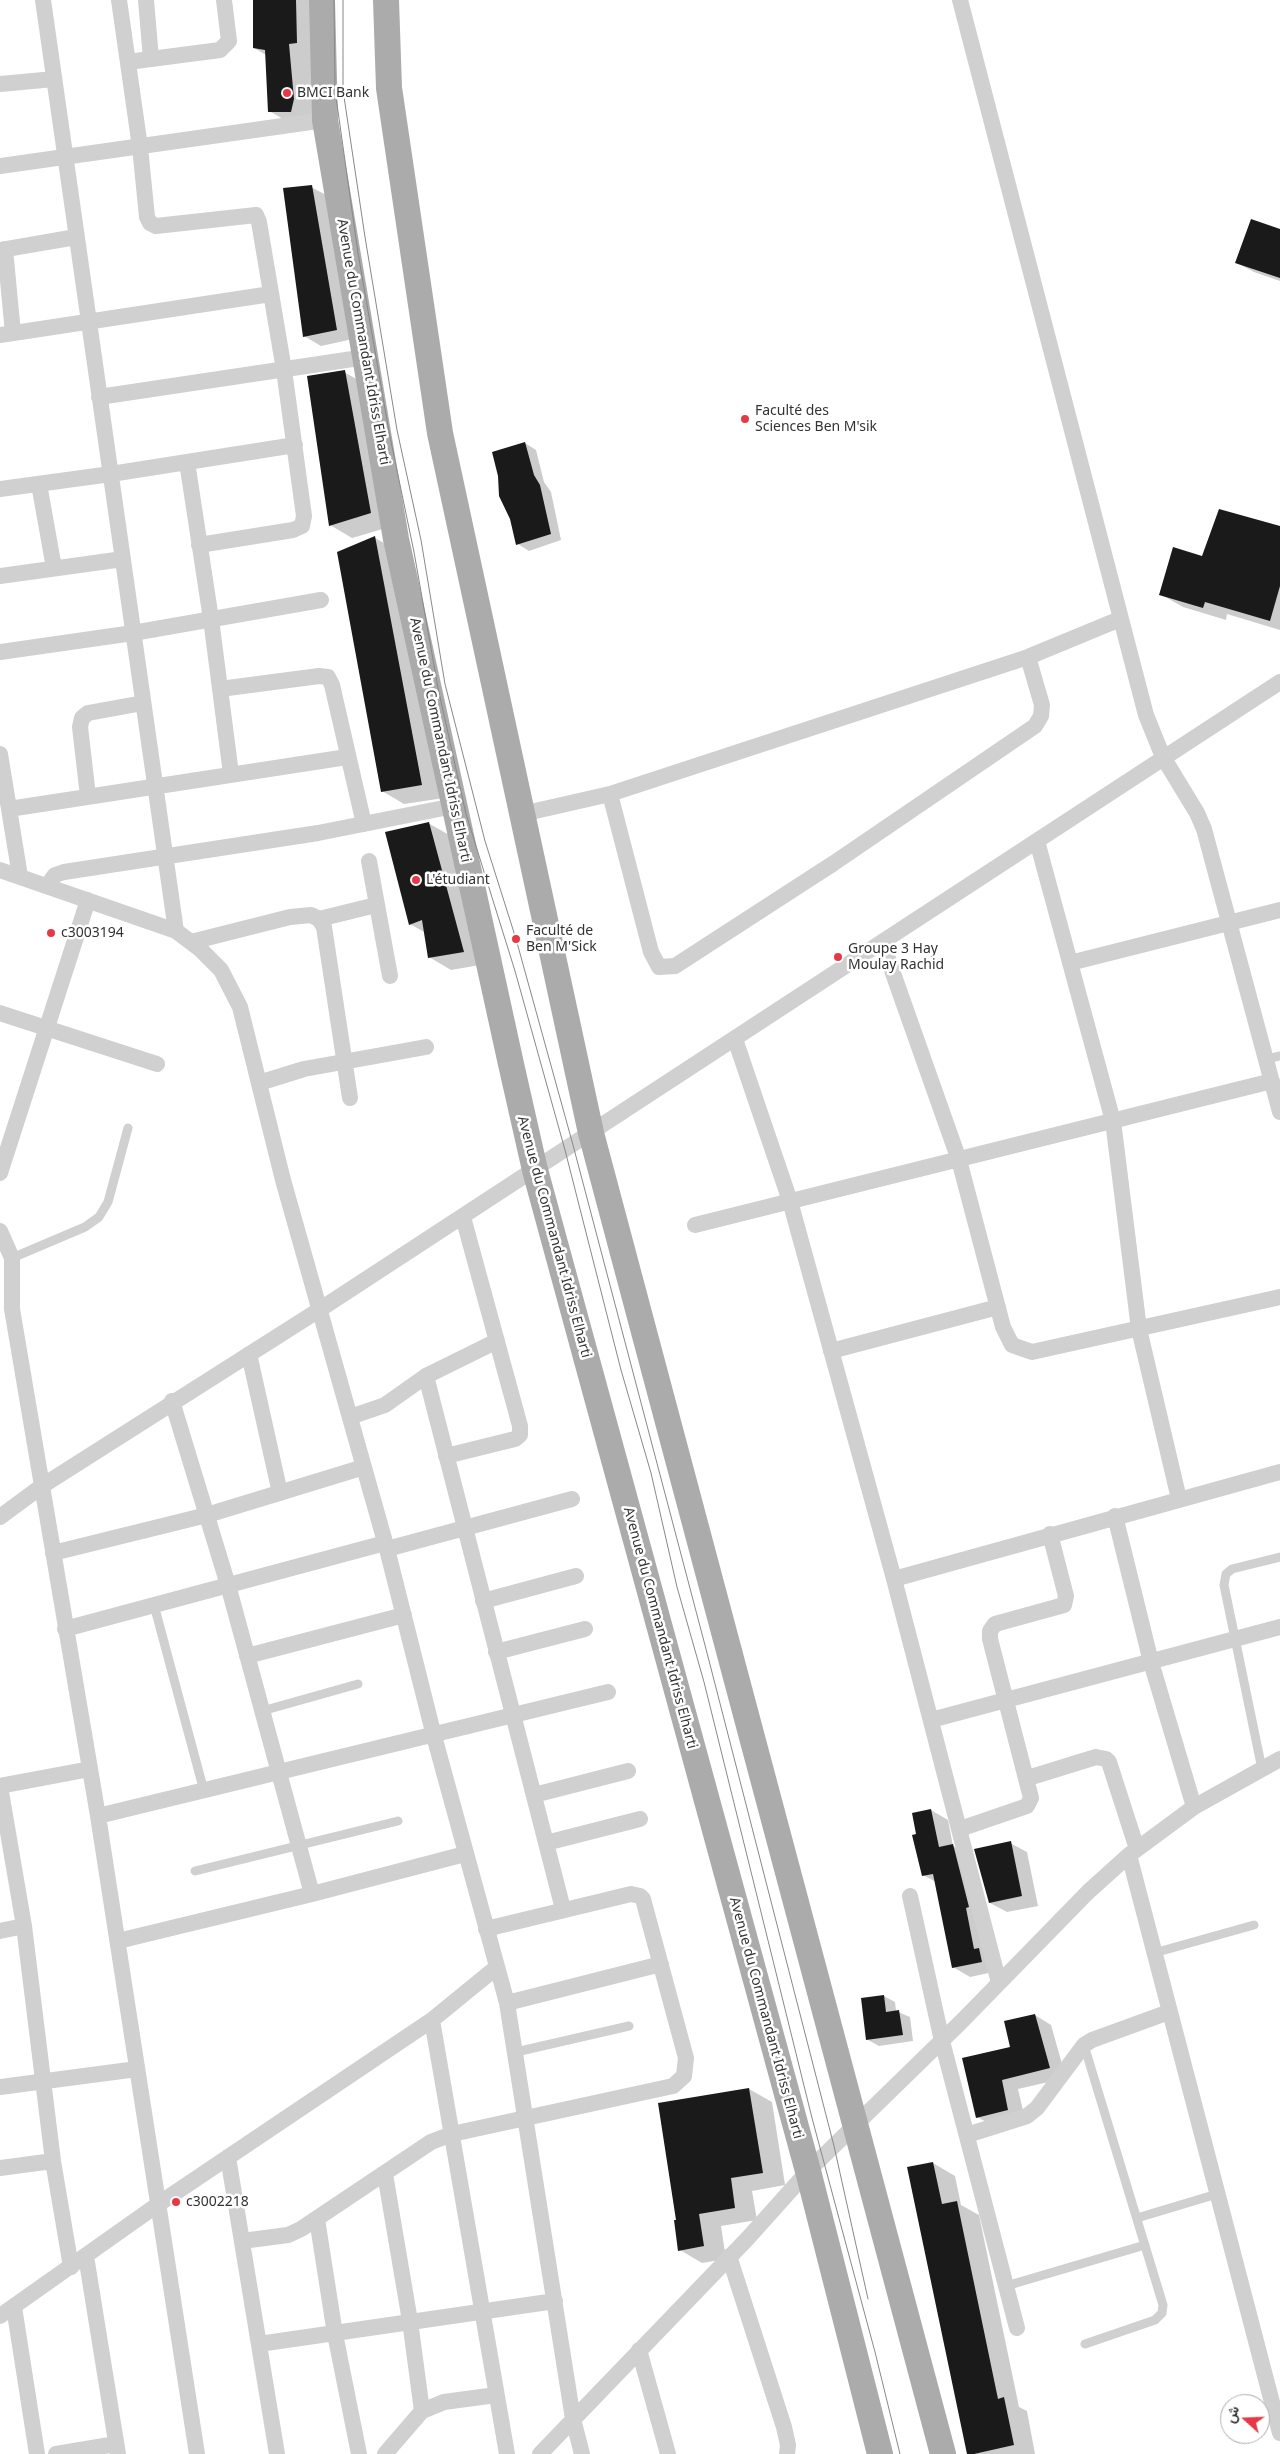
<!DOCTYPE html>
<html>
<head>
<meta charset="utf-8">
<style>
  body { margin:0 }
  #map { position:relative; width:1280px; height:2454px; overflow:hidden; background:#fff; font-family:"Noto Sans",Vazirmatn,sans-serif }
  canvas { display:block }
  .north { position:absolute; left:1220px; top:2394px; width:50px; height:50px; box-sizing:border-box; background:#fff; border:1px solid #adadad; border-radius:50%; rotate:290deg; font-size:14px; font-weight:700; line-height:20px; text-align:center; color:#333 }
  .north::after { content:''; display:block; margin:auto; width:18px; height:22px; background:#e63946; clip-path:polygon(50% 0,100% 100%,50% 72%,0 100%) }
</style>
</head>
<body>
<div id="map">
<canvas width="1280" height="2454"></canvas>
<div class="north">ش</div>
</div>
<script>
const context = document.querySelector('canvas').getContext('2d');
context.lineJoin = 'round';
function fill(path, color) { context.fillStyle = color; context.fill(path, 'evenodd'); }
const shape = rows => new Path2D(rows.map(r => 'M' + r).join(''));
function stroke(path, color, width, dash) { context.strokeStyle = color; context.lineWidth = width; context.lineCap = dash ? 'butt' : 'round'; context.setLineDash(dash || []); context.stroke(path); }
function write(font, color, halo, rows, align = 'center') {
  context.font = font + ' "Noto Sans",sans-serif'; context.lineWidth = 5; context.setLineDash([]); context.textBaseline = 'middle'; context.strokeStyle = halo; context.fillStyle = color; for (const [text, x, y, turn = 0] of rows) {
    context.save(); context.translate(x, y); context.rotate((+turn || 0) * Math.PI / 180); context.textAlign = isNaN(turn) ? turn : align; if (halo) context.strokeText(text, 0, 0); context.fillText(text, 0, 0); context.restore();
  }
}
const shadow = shape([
  [254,0,318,0,316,112,292,124,269,111,266,55,254,48],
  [311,187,328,196,353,339,321,346,304,336],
  [1280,230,1280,281,1254,272,1237,263],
  [344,372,367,385,393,526,352,538,330,525],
  [525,443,536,450,544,482,551,492,561,540,529,551,518,544],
  [1280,528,1280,630,1227,614,1226,620,1183,607,1160,594,1203,557],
  [375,538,398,551,444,798,404,804,382,791],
  [428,823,451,836,486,964,451,970,429,957,424,932,410,924],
  [931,1810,948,1820,953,1846,969,1855,998,1971,970,1977,953,1967,936,1882,923,1875,918,1835],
  [1010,1843,1027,1852,1038,1906,1007,1912,990,1903],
  [884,1996,895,2002,896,2011,910,2017,913,2041,879,2046,868,2040],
  [1035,2015,1051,2025,1066,2078,1018,2089,1025,2119,994,2126,977,2117,1011,2048],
  [749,2089,772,2102,785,2185,752,2191,757,2220,721,2226,726,2259,702,2263,680,2250,678,2221],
  [933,2163,955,2176,961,2205,979,2215,1019,2407,1027,2411,1035,2454,968,2454]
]);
const building = shape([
  [253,0,296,0,297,43,289,44,294,99,291,112,268,112,265,50,253,48],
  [312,185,337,330,303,337,283,188],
  [1251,219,1280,229,1280,278,1235,263],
  [345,370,371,513,329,526,307,376],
  [525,442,534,475,540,485,551,534,516,545,510,519,499,496,498,476,492,452],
  [1219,509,1280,526,1280,586,1270,621,1205,602,1203,608,1159,595,1173,547,1202,556],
  [375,536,422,785,381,792,337,552],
  [429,822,464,952,428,958,422,920,409,925,385,832],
  [931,1809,939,1847,953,1844,969,1907,966,1908,974,1949,979,1948,982,1962,952,1968,933,1874,922,1876,912,1835,916,1834,912,1813],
  [1011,1841,1022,1896,989,1903,974,1849],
  [884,1995,886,2012,899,2010,903,2035,866,2040,861,1998],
  [1035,2014,1050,2068,1002,2080,1008,2110,976,2118,962,2058,1010,2047,1004,2021],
  [749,2088,763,2173,731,2178,735,2208,699,2214,704,2246,678,2251,674,2220,676,2220,658,2103],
  [933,2162,942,2204,957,2201,998,2399,1004,2397,1014,2445,974,2454,967,2454,907,2167]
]);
const lane = shape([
  [1266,1059,1280,1056],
  [12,1258,85,1227,99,1217,108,1202,128,1128],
  [154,1605,204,1791],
  [262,1711,358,1684],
  [1262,1769,1224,1585,1226,1574,1232,1569,1280,1557],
  [195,1871,398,1821],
  [1154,1953,1254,1925],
  [1084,2045,1163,2305,1162,2313,1155,2320,1085,2344],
  [516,2052,629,2026],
  [1137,2218,1217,2194],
  [1006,2286,1145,2245]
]);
const street = shape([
  [43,0,176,931],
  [119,0,140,147,147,217,150,223,156,226,256,215,259,222,284,370,304,516,302,526,293,530,199,545],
  [146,0,151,59],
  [960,0,1146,715,1163,757,1197,813,1204,829,1280,1112],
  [128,62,220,50,229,41,224,0],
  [0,84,54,79],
  [0,166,325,120],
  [5,249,13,333],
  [0,250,76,237],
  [0,335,271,294],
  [99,397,366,357],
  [187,462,211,619,231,774],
  [39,484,54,568],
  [0,489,111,474,295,445],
  [0,576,123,559],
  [0,652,133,633,321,600],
  [220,689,319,676,328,677,332,685,364,824],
  [0,754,20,876],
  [610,794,651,952,659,967,675,966,834,863,1035,726,1041,716,1042,705,1028,657],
  [88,796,80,727,82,718,88,713,143,703],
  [9,809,347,757],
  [522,814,610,794,1028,657,1120,619],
  [1037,841,1113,1121,1139,1329,1179,1499],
  [369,861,390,976],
  [0,870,176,931,200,949,221,970,240,1007,283,1180,387,1549,434,1736,507,2003,573,2419,582,2454],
  [47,886,55,875,64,872,318,833,454,806],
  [319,919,376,905],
  [191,942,290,917,311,915,319,919,324,927,350,1098],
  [882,942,959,1160,1003,1327,1012,1345,1032,1352,1280,1297],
  [1070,963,1280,910],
  [0,1013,157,1064],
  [735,1039,790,1201,894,1579,999,1983],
  [259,1083,304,1069,426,1047],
  [0,1173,88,900],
  [695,1225,1272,1081],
  [0,1231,12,1258,12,1309,98,1816,197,2454],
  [831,1351,998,1307],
  [249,1354,280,1493],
  [426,1376,563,1909],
  [172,1401,228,1585,312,1894],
  [350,1417,385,1405,426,1376,497,1341],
  [446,1456,515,1439,520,1435,520,1426,463,1217],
  [1115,1516,1151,1662,1194,1807],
  [0,1517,42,1486,319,1310,1280,682],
  [387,1549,572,1499],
  [53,1553,207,1515,364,1467],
  [894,1579,1280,1472],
  [483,1601,576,1576],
  [65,1629,385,1543],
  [496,1652,585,1629],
  [247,1656,404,1615],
  [931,1720,1280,1627],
  [1028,1778,1096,1757,1106,1759,1109,1762,1137,1849],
  [0,1786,24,1926,53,2161,71,2267],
  [0,1786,90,1769],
  [534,1795,628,1771],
  [98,1816,608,1692],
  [960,1829,1027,1806,1031,1798,990,1639,990,1631,995,1624,1064,1605,1066,1596,1050,1534],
  [546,1843,640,1819],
  [1129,1855,1280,2433],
  [910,1896,942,2041,1017,2328],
  [0,1931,24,1926],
  [118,1941,312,1894,465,1854],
  [507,2003,661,1964],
  [432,2020,507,2454],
  [0,2087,137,2069],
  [967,2135,1027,2116,1037,2108,1084,2045,1092,2040,1169,2012],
  [228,2157,277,2454],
  [0,2168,53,2161],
  [385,2174,410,2321,422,2411],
  [317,2219,335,2334,359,2454],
  [242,2241,288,2235,301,2229,431,2142,452,2134,673,2086,684,2076,686,2058,643,1899,640,1896,631,1894,486,1929],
  [86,2256,118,2454],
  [729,2256,784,2427,788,2445,787,2454],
  [14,2307,37,2454],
  [0,2316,160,2203,432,2020,497,1967],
  [259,2344,555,2301],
  [639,2350,668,2454],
  [56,2454,116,2444],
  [385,2454,422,2411,444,2402,496,2395],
  [540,2454,748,2238,808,2171,961,2022,1088,1892,1129,1855,1194,1807,1280,1759]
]);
const primary = shape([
  [322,0,325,120,396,539,511,1064,535,1170,808,2171,880,2454],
  [386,0,389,88,440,433,591,1133,943,2454]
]);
const tram = shape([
  [334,0,335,90,358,253,389,432,414,552,438,688,466,814,515,971,565,1150,621,1370,651,1473,677,1587,704,1682,812,2118,875,2352,900,2454],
  [343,0,343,90,365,237,397,430,421,540,445,684,485,841,516,939,573,1145,706,1649,834,2146,868,2299]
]);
const markers = [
  [287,93,5,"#e63946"],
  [745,419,5,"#e63946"],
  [416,880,5,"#e63946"],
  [51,933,5,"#e63946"],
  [516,939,5,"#e63946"],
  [838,957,5,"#e63946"],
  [176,2202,5,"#e63946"]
];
const poiNames = [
  ["BMCI Bank",297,93],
  ["Faculté des",755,411],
  ["Sciences Ben M'sik",755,427],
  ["L'étudiant",426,880],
  ["Faculté de",526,931],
  ["Ben M'Sick",526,947],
  ["c3003194",61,933],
  ["Groupe 3 Hay",848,949],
  ["Moulay Rachid",848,965],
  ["c3002218",186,2202]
];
const streetNames = [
  ["Avenue du Commandant Idriss Elharti",363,342,80],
  ["Avenue du Commandant Idriss Elharti",440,740,78],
  ["Avenue du Commandant Idriss Elharti",554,1237,75],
  ["Avenue du Commandant Idriss Elharti",660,1628,75],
  ["Avenue du Commandant Idriss Elharti",766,2018,75]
];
fill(shadow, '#0003');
fill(building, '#1a1a1a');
stroke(lane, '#d0d0d0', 9);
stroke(street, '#d0d0d0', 16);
stroke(primary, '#ababab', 26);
stroke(tram, '#888', 1);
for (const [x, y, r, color] of markers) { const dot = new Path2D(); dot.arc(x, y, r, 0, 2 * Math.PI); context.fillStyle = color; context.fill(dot); stroke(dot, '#fff', 2); }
write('14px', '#333', '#fff', poiNames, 'left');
write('14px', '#333', '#fff', streetNames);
</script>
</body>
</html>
